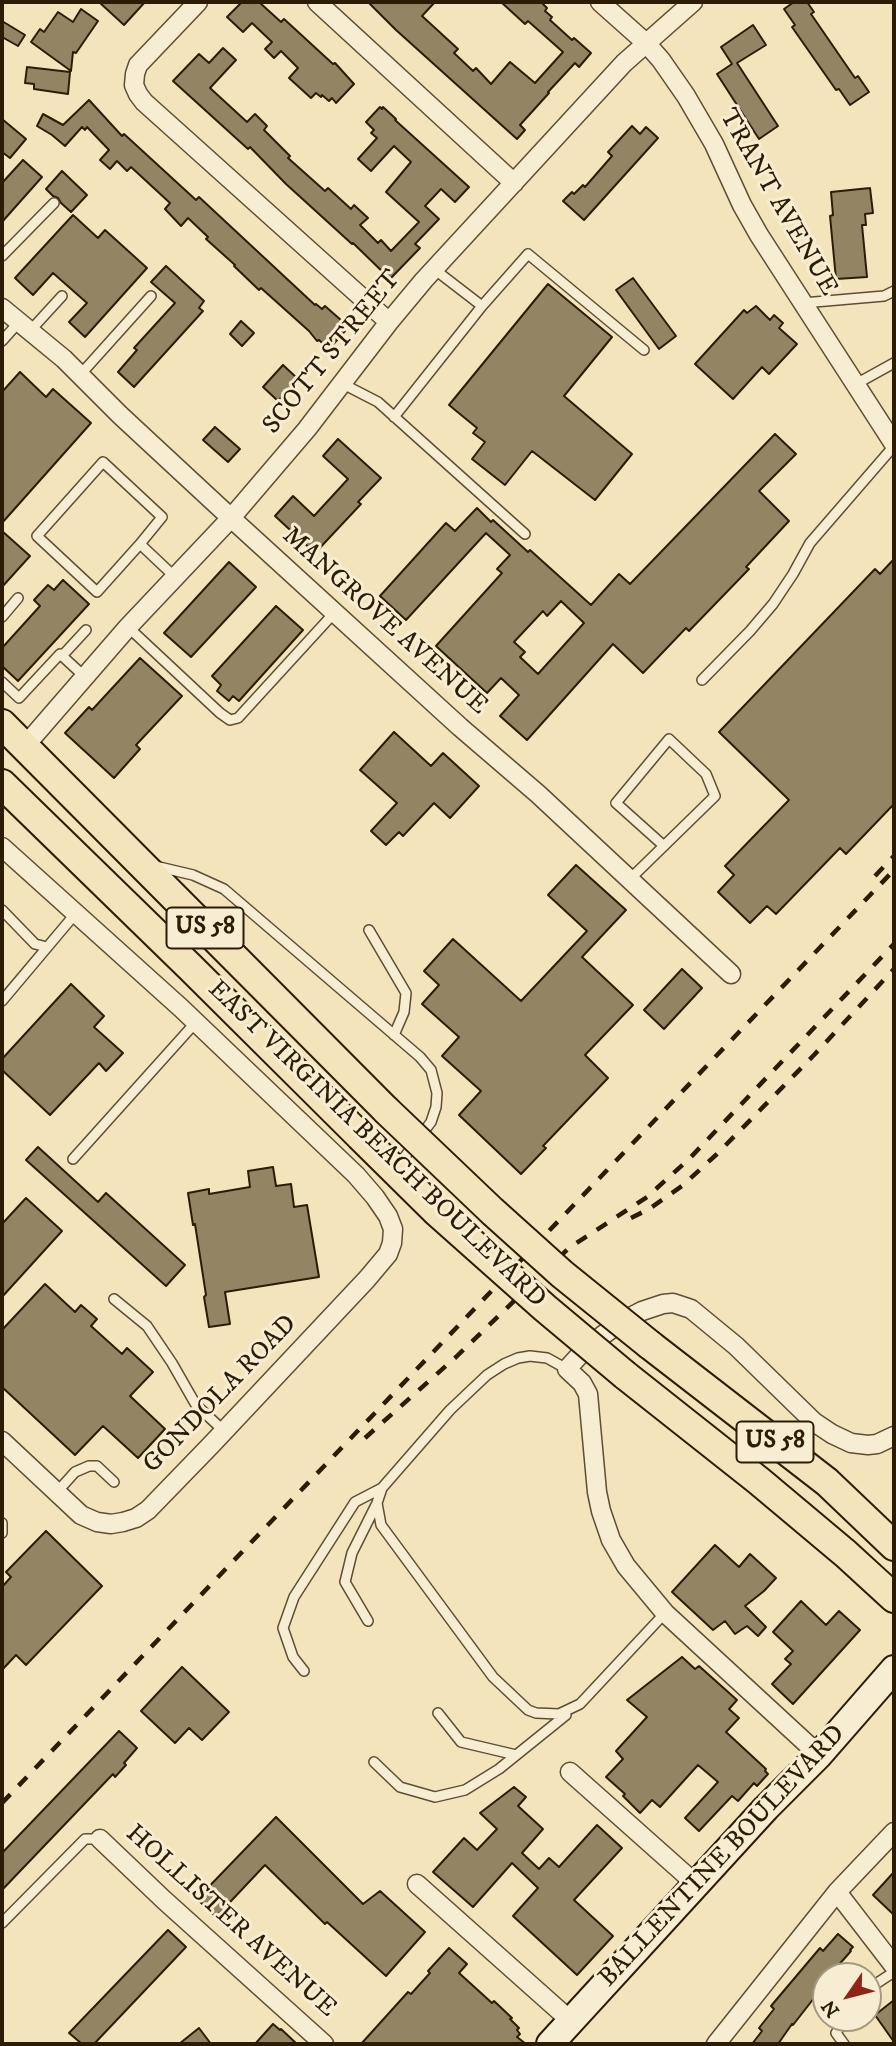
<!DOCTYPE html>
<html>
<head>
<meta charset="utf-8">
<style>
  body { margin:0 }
  #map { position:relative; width:896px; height:2046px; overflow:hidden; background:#f3e4bb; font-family:"IM FELL DW Pica",serif }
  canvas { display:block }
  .frame { position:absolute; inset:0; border:4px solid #2c1c06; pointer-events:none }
  .north { position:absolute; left:812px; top:1962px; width:70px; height:70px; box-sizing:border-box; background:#f7edd3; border:2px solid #a69981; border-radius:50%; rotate:235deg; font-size:19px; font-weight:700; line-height:28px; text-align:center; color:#2c1c06 }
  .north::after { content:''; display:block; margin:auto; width:24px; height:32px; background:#8f2418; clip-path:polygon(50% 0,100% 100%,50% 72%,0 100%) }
</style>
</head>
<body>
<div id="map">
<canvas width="896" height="2046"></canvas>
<div class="frame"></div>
<div class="north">N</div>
</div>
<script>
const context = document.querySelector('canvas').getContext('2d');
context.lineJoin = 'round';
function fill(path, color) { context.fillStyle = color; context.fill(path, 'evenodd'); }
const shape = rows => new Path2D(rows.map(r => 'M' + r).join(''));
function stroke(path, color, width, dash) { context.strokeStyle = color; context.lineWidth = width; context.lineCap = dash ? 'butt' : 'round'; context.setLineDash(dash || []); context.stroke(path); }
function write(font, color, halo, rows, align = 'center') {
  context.font = font + ' "IM FELL DW Pica",serif'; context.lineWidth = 6; context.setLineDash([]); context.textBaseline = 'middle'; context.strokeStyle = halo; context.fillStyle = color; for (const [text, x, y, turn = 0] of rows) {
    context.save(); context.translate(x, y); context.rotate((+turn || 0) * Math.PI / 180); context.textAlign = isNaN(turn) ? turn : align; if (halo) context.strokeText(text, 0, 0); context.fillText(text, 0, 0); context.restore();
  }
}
const building = shape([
  [99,2,145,2,124,25,99,2],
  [242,2,259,2,281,22,284,19,333,64,335,63,354,84,336,103,332,98,329,101,322,95,321,97,316,93,311,98,289,78,298,68,281,51,274,58,265,49,272,42,252,23,243,32,227,17,242,2],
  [368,2,435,2,422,16,458,49,454,53,473,71,476,68,491,84,510,62,535,83,563,52,528,21,525,24,501,2,541,2,547,8,545,11,552,17,550,20,572,40,574,38,591,53,579,67,575,63,548,92,549,93,520,125,525,130,517,139,396,30,368,2],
  [794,2,807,2,814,12,811,14,855,78,858,76,869,92,850,105,839,89,836,90,792,27,795,25,784,9,794,2],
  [81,9,98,21,76,53,73,52,71,71,31,42,40,29,44,32,58,12,73,22,81,9],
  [2,21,25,35,18,46,2,37,2,21],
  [753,25,766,45,737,63,778,126,759,139,717,74,732,64,721,47,753,25],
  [223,48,236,60,210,88,247,122,255,114,267,126,264,130,290,156,288,158,325,191,328,188,351,209,354,205,368,218,360,225,378,243,381,240,391,251,419,222,386,192,411,162,394,146,371,171,358,159,377,138,371,133,374,130,366,122,380,107,382,109,383,107,396,119,395,120,469,187,455,202,441,189,425,206,439,219,415,244,420,248,390,279,353,243,352,244,286,184,250,147,248,149,173,81,199,54,209,63,223,48],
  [27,67,70,72,68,94,34,89,34,84,25,83,27,67],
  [89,100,122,136,124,134,196,200,199,197,315,305,316,304,322,309,325,306,342,321,339,325,345,331,329,349,319,340,317,341,309,331,261,288,259,290,234,266,235,265,206,239,208,237,188,218,181,226,165,209,170,203,131,167,127,171,117,161,110,169,100,160,109,150,87,127,85,130,82,127,65,146,52,135,37,126,43,114,63,125,89,100],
  [2,119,26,139,10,158,2,152,2,119],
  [632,126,640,134,646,127,658,138,584,220,563,201,572,192,574,194,583,185,585,187,612,156,608,152,632,126],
  [23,160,42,177,2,222,2,183,23,160],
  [62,171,87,195,71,212,61,203,58,198,53,196,46,189,62,171],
  [870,188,873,213,865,214,866,225,862,225,867,277,836,279,830,216,833,215,831,192,870,188],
  [73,215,98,238,105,230,147,268,85,337,69,322,87,303,53,273,33,295,15,278,73,215],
  [166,266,204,301,199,308,203,311,134,387,118,372,137,350,134,348,175,303,151,282,166,266],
  [633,278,676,336,659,349,616,290,633,278],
  [548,284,612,337,564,396,632,454,595,500,532,451,505,485,472,459,485,442,473,433,477,428,449,405,548,284],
  [756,306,770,320,774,315,783,323,779,328,797,344,769,374,762,367,733,399,695,364,744,310,747,313,756,306],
  [241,321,254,333,242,346,230,334,241,321],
  [283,365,298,379,278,401,263,387,283,365],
  [20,372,46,397,53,389,91,423,2,523,2,392,20,372],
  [215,427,240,449,228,462,203,440,215,427],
  [775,434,796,454,759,491,789,521,746,567,749,569,689,631,686,628,643,673,613,644,527,740,500,716,519,695,501,678,487,693,436,646,502,573,497,569,510,555,486,533,406,620,380,596,446,523,455,531,477,508,491,522,493,520,528,552,530,550,591,605,619,574,630,584,775,434],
  [561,601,584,623,538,674,520,657,525,652,514,642,543,611,547,616,561,601],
  [338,439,381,478,358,502,361,504,315,553,275,516,293,496,314,516,348,479,323,456,338,439],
  [2,531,30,556,2,587,2,531],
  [894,559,894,804,846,854,840,848,776,914,767,906,750,923,718,892,734,875,725,866,789,800,719,732,875,569,880,574,894,559],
  [229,562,256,587,191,657,164,633,229,562],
  [63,580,89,604,18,681,2,666,2,648,40,606,34,600,48,585,54,590,63,580],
  [276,606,303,630,239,701,233,696,229,701,217,691,221,685,212,676,276,606],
  [140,658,182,696,136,745,140,749,114,778,65,733,89,707,92,710,140,658],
  [394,732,431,766,443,753,479,786,450,818,434,803,403,836,399,832,386,845,371,831,397,803,360,770,394,732],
  [576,865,626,910,582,957,633,1005,585,1055,608,1078,543,1146,546,1148,521,1174,459,1115,481,1091,442,1056,459,1037,422,1004,439,985,424,971,453,939,521,1001,587,931,548,895,576,865],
  [682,969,702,988,664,1029,644,1010,682,969],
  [71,984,104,1016,94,1027,123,1053,106,1071,99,1063,50,1115,2,1070,2,1059,71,984],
  [38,1147,98,1202,106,1193,185,1265,166,1286,26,1160,38,1147],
  [273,1167,276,1186,291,1184,294,1207,307,1205,319,1277,225,1292,230,1324,209,1327,204,1297,206,1295,195,1224,193,1225,188,1193,209,1189,209,1194,250,1187,248,1171,273,1167],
  [26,1198,62,1231,2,1297,2,1224,26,1198],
  [45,1284,75,1312,81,1305,97,1319,91,1326,122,1354,127,1348,153,1372,130,1396,165,1429,138,1458,103,1426,75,1455,2,1387,2,1330,45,1284],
  [46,1531,102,1586,26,1665,16,1655,2,1670,2,1587,11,1577,6,1572,46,1531],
  [715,1545,739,1567,750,1554,776,1578,764,1591,745,1606,766,1627,758,1636,747,1626,735,1634,725,1621,713,1630,672,1592,715,1545],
  [801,1601,826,1625,839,1611,860,1630,793,1704,772,1684,791,1664,785,1659,793,1651,773,1632,801,1601],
  [682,1657,695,1669,699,1666,737,1700,729,1709,739,1718,726,1732,766,1769,765,1771,768,1774,757,1786,754,1783,738,1801,732,1796,699,1831,685,1818,718,1782,698,1765,660,1807,652,1800,640,1813,623,1796,625,1794,606,1777,623,1759,616,1751,647,1717,627,1700,682,1657],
  [182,1667,229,1712,202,1740,189,1728,175,1743,141,1711,182,1667],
  [119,1731,137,1748,124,1763,126,1765,115,1777,113,1774,2,1890,2,1853,119,1731],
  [514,1787,526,1797,518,1806,543,1829,522,1853,539,1869,549,1858,559,1867,597,1825,622,1848,574,1900,613,1936,577,1975,513,1916,538,1888,512,1863,473,1907,433,1872,464,1838,477,1850,497,1829,480,1813,514,1787],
  [276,1817,363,1904,380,1891,425,1932,386,1976,327,1922,325,1924,265,1865,216,1917,197,1899,276,1817],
  [894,1872,894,1915,873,1895,894,1872],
  [168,1930,186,1947,94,2044,82,2044,69,2033,168,1930],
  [838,1934,853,1947,850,1950,851,1951,829,1976,826,1976,823,1983,825,1984,793,2025,792,2024,778,2044,752,2044,762,2031,759,2028,774,2009,771,2006,820,1948,823,1951,838,1934],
  [449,1948,467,1964,459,1973,492,2003,494,2001,512,2018,510,2019,519,2028,517,2030,520,2034,517,2037,526,2044,361,2044,408,1992,411,1994,430,1973,428,1971,449,1948],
  [894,2000,894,2042,875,2015,894,2000],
  [273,2024,280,2030,281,2029,297,2044,255,2044,273,2024],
  [199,2028,211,2044,179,2044,199,2028]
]);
const service = shape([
  [2,256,54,203],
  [803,303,884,296,894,291],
  [482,306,528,254,644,350],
  [30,331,62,296],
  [2,341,19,322],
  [80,375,151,296],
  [343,384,378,402,525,534],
  [856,384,894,363],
  [394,417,482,306,434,269],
  [140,544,97,592,37,536,103,462,162,517,140,544,175,577],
  [2,617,18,598],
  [128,627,220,713,230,720,238,718,335,612],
  [62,656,86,630],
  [702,680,750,631,773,604,793,574,810,543,894,446],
  [2,682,19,698,60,654,85,677],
  [155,866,193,875,224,889,420,1057,431,1070,437,1093,436,1107,431,1122,397,1167],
  [630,879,715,796,706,774,669,739,616,803,664,846],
  [2,910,35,944,47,947],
  [369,930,406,993,404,1012,394,1035],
  [2,1001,76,913],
  [73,1159,196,1022],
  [114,1299,147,1326,172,1363,196,1405,224,1431],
  [567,1369,547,1358,530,1356,518,1358,504,1364,487,1375,450,1410,382,1488,377,1503,381,1525,493,1677,528,1710,536,1713,559,1714,580,1704,665,1613],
  [57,1492,75,1472,89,1466,97,1466,114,1482],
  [2,1523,2,1533],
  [368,1621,345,1582,352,1553,376,1505],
  [304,1671,293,1657,283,1628,294,1597,355,1502,382,1488],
  [438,1713,461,1742,516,1755],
  [374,1762,400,1787,435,1797,465,1790,499,1769,566,1715],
  [2,1923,85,1839,100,1839],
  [868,1989,894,1972],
  [844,2044,836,2033,845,2018]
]);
const minor = shape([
  [198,2,138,65,135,74,134,85,138,94,144,102,389,322],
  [317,2,514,183],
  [600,2,646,43,661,60,686,96,714,144,742,205,759,235,894,444],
  [2,308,64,359,120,415,231,518,460,727,538,794,731,974],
  [24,747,128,627,231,518,307,429,389,322,424,280,624,63,693,2],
  [2,847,181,1008,356,1175,375,1197,388,1216,393,1229,392,1243,388,1254,367,1279,211,1445,148,1510,136,1518,123,1522,111,1524,97,1522,81,1515,2,1441],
  [819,1755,665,1613,626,1566,611,1540,601,1511,597,1492,588,1394,582,1383,567,1369,588,1346,621,1322,642,1311,663,1304,673,1303,691,1309,736,1346,814,1422,832,1434,851,1443,868,1445,877,1444,894,1436],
  [570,1772,697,1885],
  [100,1839,164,1900,324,2044],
  [417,1884,572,2022],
  [837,1892,894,1966],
  [716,2044,837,1892,894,1832]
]);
const secondary = shape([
  [550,2044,766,1808,819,1755,894,1669]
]);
const primary = shape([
  [2,724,386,1110],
  [2,784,190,967,360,1136],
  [650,1345,827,1482,894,1546],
  [625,1375,759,1481,846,1554,894,1598]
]);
const rail = shape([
  [875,876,894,856],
  [631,1218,649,1209,682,1186,717,1154,814,1055,894,969],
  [365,1438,456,1357,569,1248,647,1197,689,1159,894,944],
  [2,1803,894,870]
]);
const primaryBridge = shape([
  [386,1110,492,1211,562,1274,650,1345],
  [360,1136,437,1212,545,1308,625,1375]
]);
const shields = [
  [205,928,77],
  [775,1442,77]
];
const shieldNames = [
  ["US 58",205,928],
  ["US 58",775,1442]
];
const streetNames = [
  ["TRANT AVENUE",777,203,60],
  ["SCOTT STREET",333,353,-51],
  ["MANGROVE AVENUE",384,622,42],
  ["EAST VIRGINIA BEACH BOULEVARD",376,1145,44],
  ["GONDOLA ROAD",221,1395,-46],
  ["BALLENTINE BOULEVARD",723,1857,-47],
  ["HOLLISTER AVENUE",230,1922,42]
];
fill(building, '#938464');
stroke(building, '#2c1c06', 2);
stroke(service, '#5e4e33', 12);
stroke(minor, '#5e4e33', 21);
stroke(secondary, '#2c1c06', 30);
stroke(primary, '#2c1c06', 32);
stroke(service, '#f7edd3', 9);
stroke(minor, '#f7edd3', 18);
stroke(secondary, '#f7edd3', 26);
stroke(primary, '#f3e4bb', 28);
stroke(rail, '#2c1c06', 4.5, [12, 12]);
stroke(primaryBridge, '#2c1c06', 32, []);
stroke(primaryBridge, '#f3e4bb', 28);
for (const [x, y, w] of shields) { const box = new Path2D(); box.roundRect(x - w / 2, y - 20.5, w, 41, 5); context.fillStyle = '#f7edd3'; context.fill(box); stroke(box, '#2c1c06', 2); }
write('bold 24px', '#2c1c06', null, shieldNames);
write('26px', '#2c1c06', '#f7edd3', streetNames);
</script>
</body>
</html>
